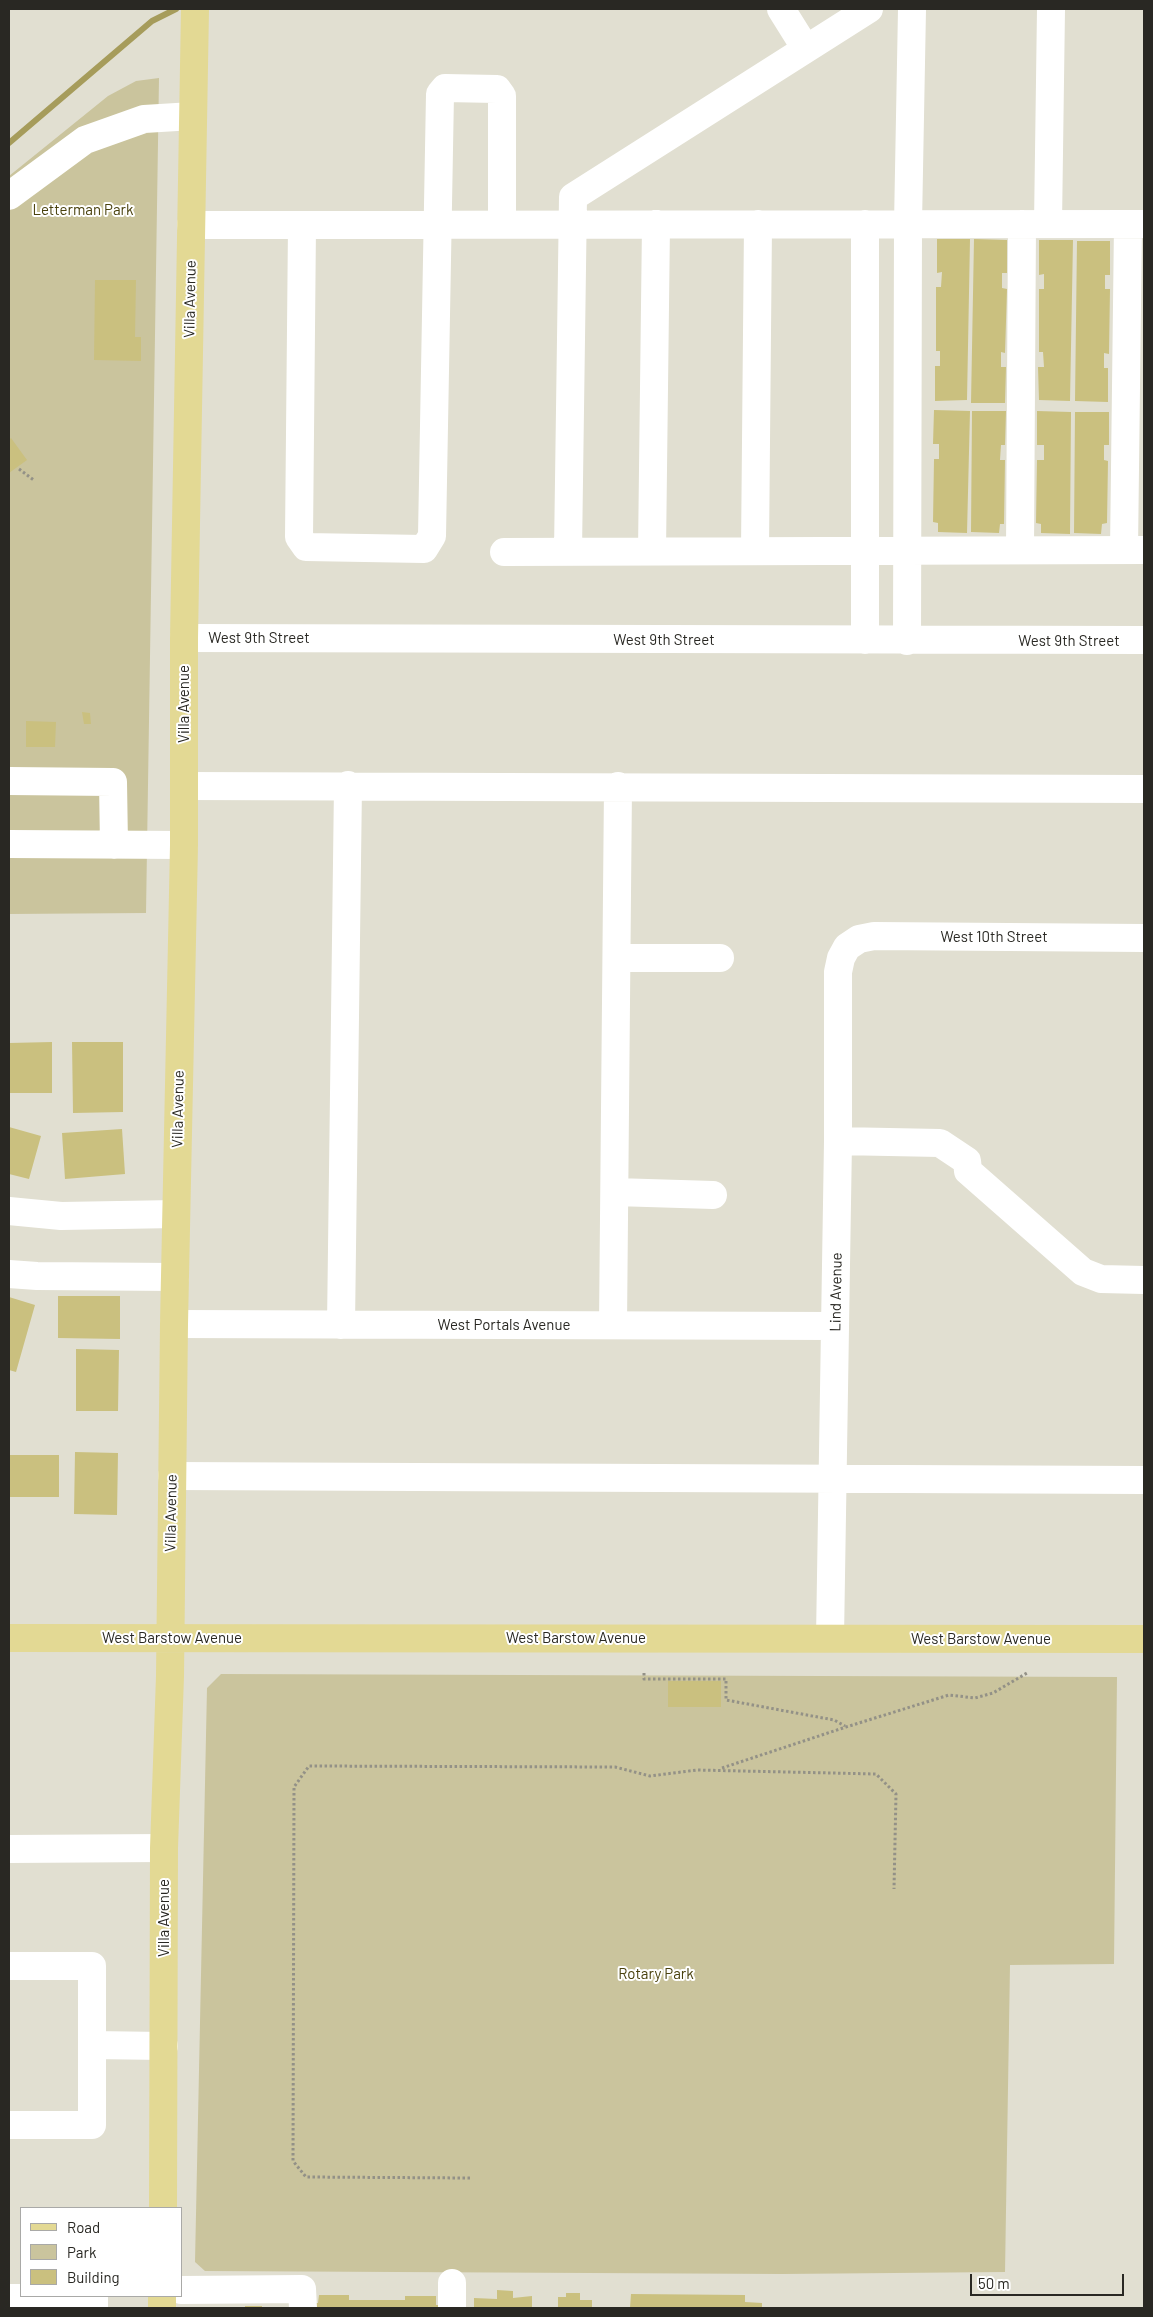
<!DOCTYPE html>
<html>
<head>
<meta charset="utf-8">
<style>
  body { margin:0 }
  #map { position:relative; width:1153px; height:2317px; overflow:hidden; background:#e1dfd1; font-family:Barlow,sans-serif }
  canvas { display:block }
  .frame { position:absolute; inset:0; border:10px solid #292823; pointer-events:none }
  .legend { position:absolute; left:20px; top:2207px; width:162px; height:90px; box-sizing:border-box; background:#fff; border:1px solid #a9a9a7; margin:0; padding:6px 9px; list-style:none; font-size:15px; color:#292823 }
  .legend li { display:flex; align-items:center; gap:10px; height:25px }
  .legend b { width:25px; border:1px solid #a9a9a7 }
  .scale { position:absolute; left:970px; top:2274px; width:154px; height:22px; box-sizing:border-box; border:2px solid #292823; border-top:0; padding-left:6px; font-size:15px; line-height:18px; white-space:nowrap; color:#292823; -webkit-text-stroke:4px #fff; paint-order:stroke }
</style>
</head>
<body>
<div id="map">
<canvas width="1153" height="2317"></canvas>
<div class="frame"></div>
<ul class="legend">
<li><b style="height:6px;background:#e3d994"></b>Road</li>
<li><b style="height:14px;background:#cac49d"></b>Park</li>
<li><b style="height:14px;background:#cac07f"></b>Building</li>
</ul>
<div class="scale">50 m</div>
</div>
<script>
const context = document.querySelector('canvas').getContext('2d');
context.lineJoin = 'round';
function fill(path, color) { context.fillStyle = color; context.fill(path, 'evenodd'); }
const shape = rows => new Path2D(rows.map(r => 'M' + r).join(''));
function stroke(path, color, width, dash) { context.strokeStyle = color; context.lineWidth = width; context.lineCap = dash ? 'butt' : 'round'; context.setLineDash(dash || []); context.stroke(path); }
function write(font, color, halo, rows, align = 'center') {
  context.font = font + ' Barlow,sans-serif'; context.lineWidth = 4; context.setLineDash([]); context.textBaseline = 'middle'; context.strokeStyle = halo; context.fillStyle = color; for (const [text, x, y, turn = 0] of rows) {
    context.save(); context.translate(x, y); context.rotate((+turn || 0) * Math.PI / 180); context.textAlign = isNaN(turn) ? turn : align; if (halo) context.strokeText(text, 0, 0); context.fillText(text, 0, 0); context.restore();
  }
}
const green = shape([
  [159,78,146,913,9,914,9,176,108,96,136,81],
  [221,1674,1117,1677,1114,1964,1010,1965,1005,2272,782,2274,205,2271,195,2262,207,1688]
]);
const stream = shape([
  [9,143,152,21,176,9]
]);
const building = shape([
  [937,239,970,239,967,400,935,401,935,366,940,366,940,351,936,351,936,287,941,287,942,272,937,273],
  [974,239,1007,240,1007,273,1002,273,1002,288,1007,289,1005,353,1001,352,1001,367,1006,367,1005,403,971,403],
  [1039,240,1073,240,1070,401,1039,400,1038,367,1044,367,1043,352,1039,352,1039,289,1044,289,1044,274,1039,275],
  [1077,241,1110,241,1110,275,1105,275,1105,289,1110,289,1109,354,1104,353,1104,368,1108,368,1108,402,1075,401],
  [95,280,136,280,135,337,141,337,141,361,94,360],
  [934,410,970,411,967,533,938,532,938,523,933,522,934,459,939,459,939,444,933,444],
  [972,411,1006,411,1005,445,1001,445,1000,460,1005,460,1004,524,1000,524,999,533,971,532],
  [1037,411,1071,412,1070,534,1041,533,1041,524,1036,523,1037,460,1044,460,1044,445,1037,445],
  [1075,412,1109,412,1109,445,1104,445,1104,460,1108,461,1107,523,1102,524,1101,534,1074,533],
  [11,438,27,460,9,473,9,440],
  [82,712,90,713,91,724,84,724],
  [26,721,56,722,55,747,26,747],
  [52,1042,52,1093,9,1093,9,1043],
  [72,1042,123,1042,123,1112,73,1113],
  [9,1127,41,1136,29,1179,9,1174],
  [122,1129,125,1174,65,1179,62,1133],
  [58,1296,120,1296,120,1339,58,1338],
  [9,1297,35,1305,16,1372,9,1370],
  [76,1349,119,1350,118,1411,76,1411],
  [75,1452,118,1453,117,1515,74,1514],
  [9,1455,59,1455,59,1497,9,1497],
  [668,1681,721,1681,721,1707,668,1707],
  [497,2290,513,2291,513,2298,532,2296,532,2308,474,2308,474,2298,497,2299],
  [566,2293,580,2293,580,2300,592,2300,592,2308,558,2308,558,2297,566,2297],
  [631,2294,745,2295,745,2302,762,2303,762,2308,630,2308],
  [319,2295,349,2295,349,2300,405,2300,405,2296,436,2296,436,2305,440,2305,440,2308,314,2308,314,2303,318,2303],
  [245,2306,262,2306,262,2308,245,2308]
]);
const path = shape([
  [19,469,35,481],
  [644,1673,644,1679,726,1679,726,1700,834,1720,845,1726],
  [722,1768,846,1727,949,1695,975,1698,993,1693,1027,1673],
  [470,2178,306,2177,293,2161,294,1787,309,1766,615,1767,650,1776,697,1770,876,1774,896,1794,894,1889]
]);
const minor = shape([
  [781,9,806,49],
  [9,196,85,140,144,119,193,116],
  [865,224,865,640],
  [1048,224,1051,9],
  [191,225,1144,224],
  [302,225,299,537,306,547,424,549,432,536,440,94,445,88,497,89,502,96,502,224],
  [755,550,758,224],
  [1020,550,1022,224],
  [1124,550,1128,224],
  [568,551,573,197,869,9],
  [652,551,656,224],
  [504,552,1144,550],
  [184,638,1144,640],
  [907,641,908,224,912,9],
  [9,781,113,782,114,845],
  [184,786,1144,789],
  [9,844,184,845],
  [617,958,720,958],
  [838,1141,940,1143,967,1161,968,1171,1083,1272,1101,1279,1144,1280],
  [615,1192,713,1195],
  [9,1211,61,1216,176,1214],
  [9,1274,37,1276,175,1277],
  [174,1324,835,1326],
  [341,1325,348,785],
  [613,1325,618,786],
  [172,1476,1144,1480],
  [830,1638,838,1141,838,972,841,958,847,947,859,939,874,936,1144,938],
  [9,1849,164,1848],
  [9,1966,92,1966,92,2125,9,2125],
  [92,2045,164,2046],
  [452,2283,452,2308],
  [181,2290,302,2289,303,2308],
  [9,2298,94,2298,94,2308]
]);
const major = shape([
  [9,1638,1144,1639],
  [163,2208,164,1848,170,1676,174,1324,184,845,184,638,195,9],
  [162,2308,162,2296]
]);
const parkNames = [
  ["Letterman Park",83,210],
  ["Rotary Park",656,1974]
];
const streetNames = [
  ["Villa Avenue",190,299,-89],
  ["West 9th Street",259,638],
  ["West 9th Street",664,640],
  ["West 9th Street",1069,641],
  ["Villa Avenue",184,704,-90],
  ["West 10th Street",994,937],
  ["Villa Avenue",178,1109,-89],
  ["Lind Avenue",836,1292,-89],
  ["West Portals Avenue",504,1325],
  ["Villa Avenue",171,1513,-89],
  ["West Barstow Avenue",172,1638],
  ["West Barstow Avenue",576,1638],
  ["West Barstow Avenue",981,1639],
  ["Villa Avenue",164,1918,-90]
];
fill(green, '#cac49d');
stroke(stream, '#a69c5b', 6);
fill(building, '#cac07f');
stroke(path, '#939187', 3, [2.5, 2.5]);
stroke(minor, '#fff', 28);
stroke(major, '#e3d994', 28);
write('15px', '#49410d', '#fff', parkNames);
write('15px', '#292823', '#fff', streetNames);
</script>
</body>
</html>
